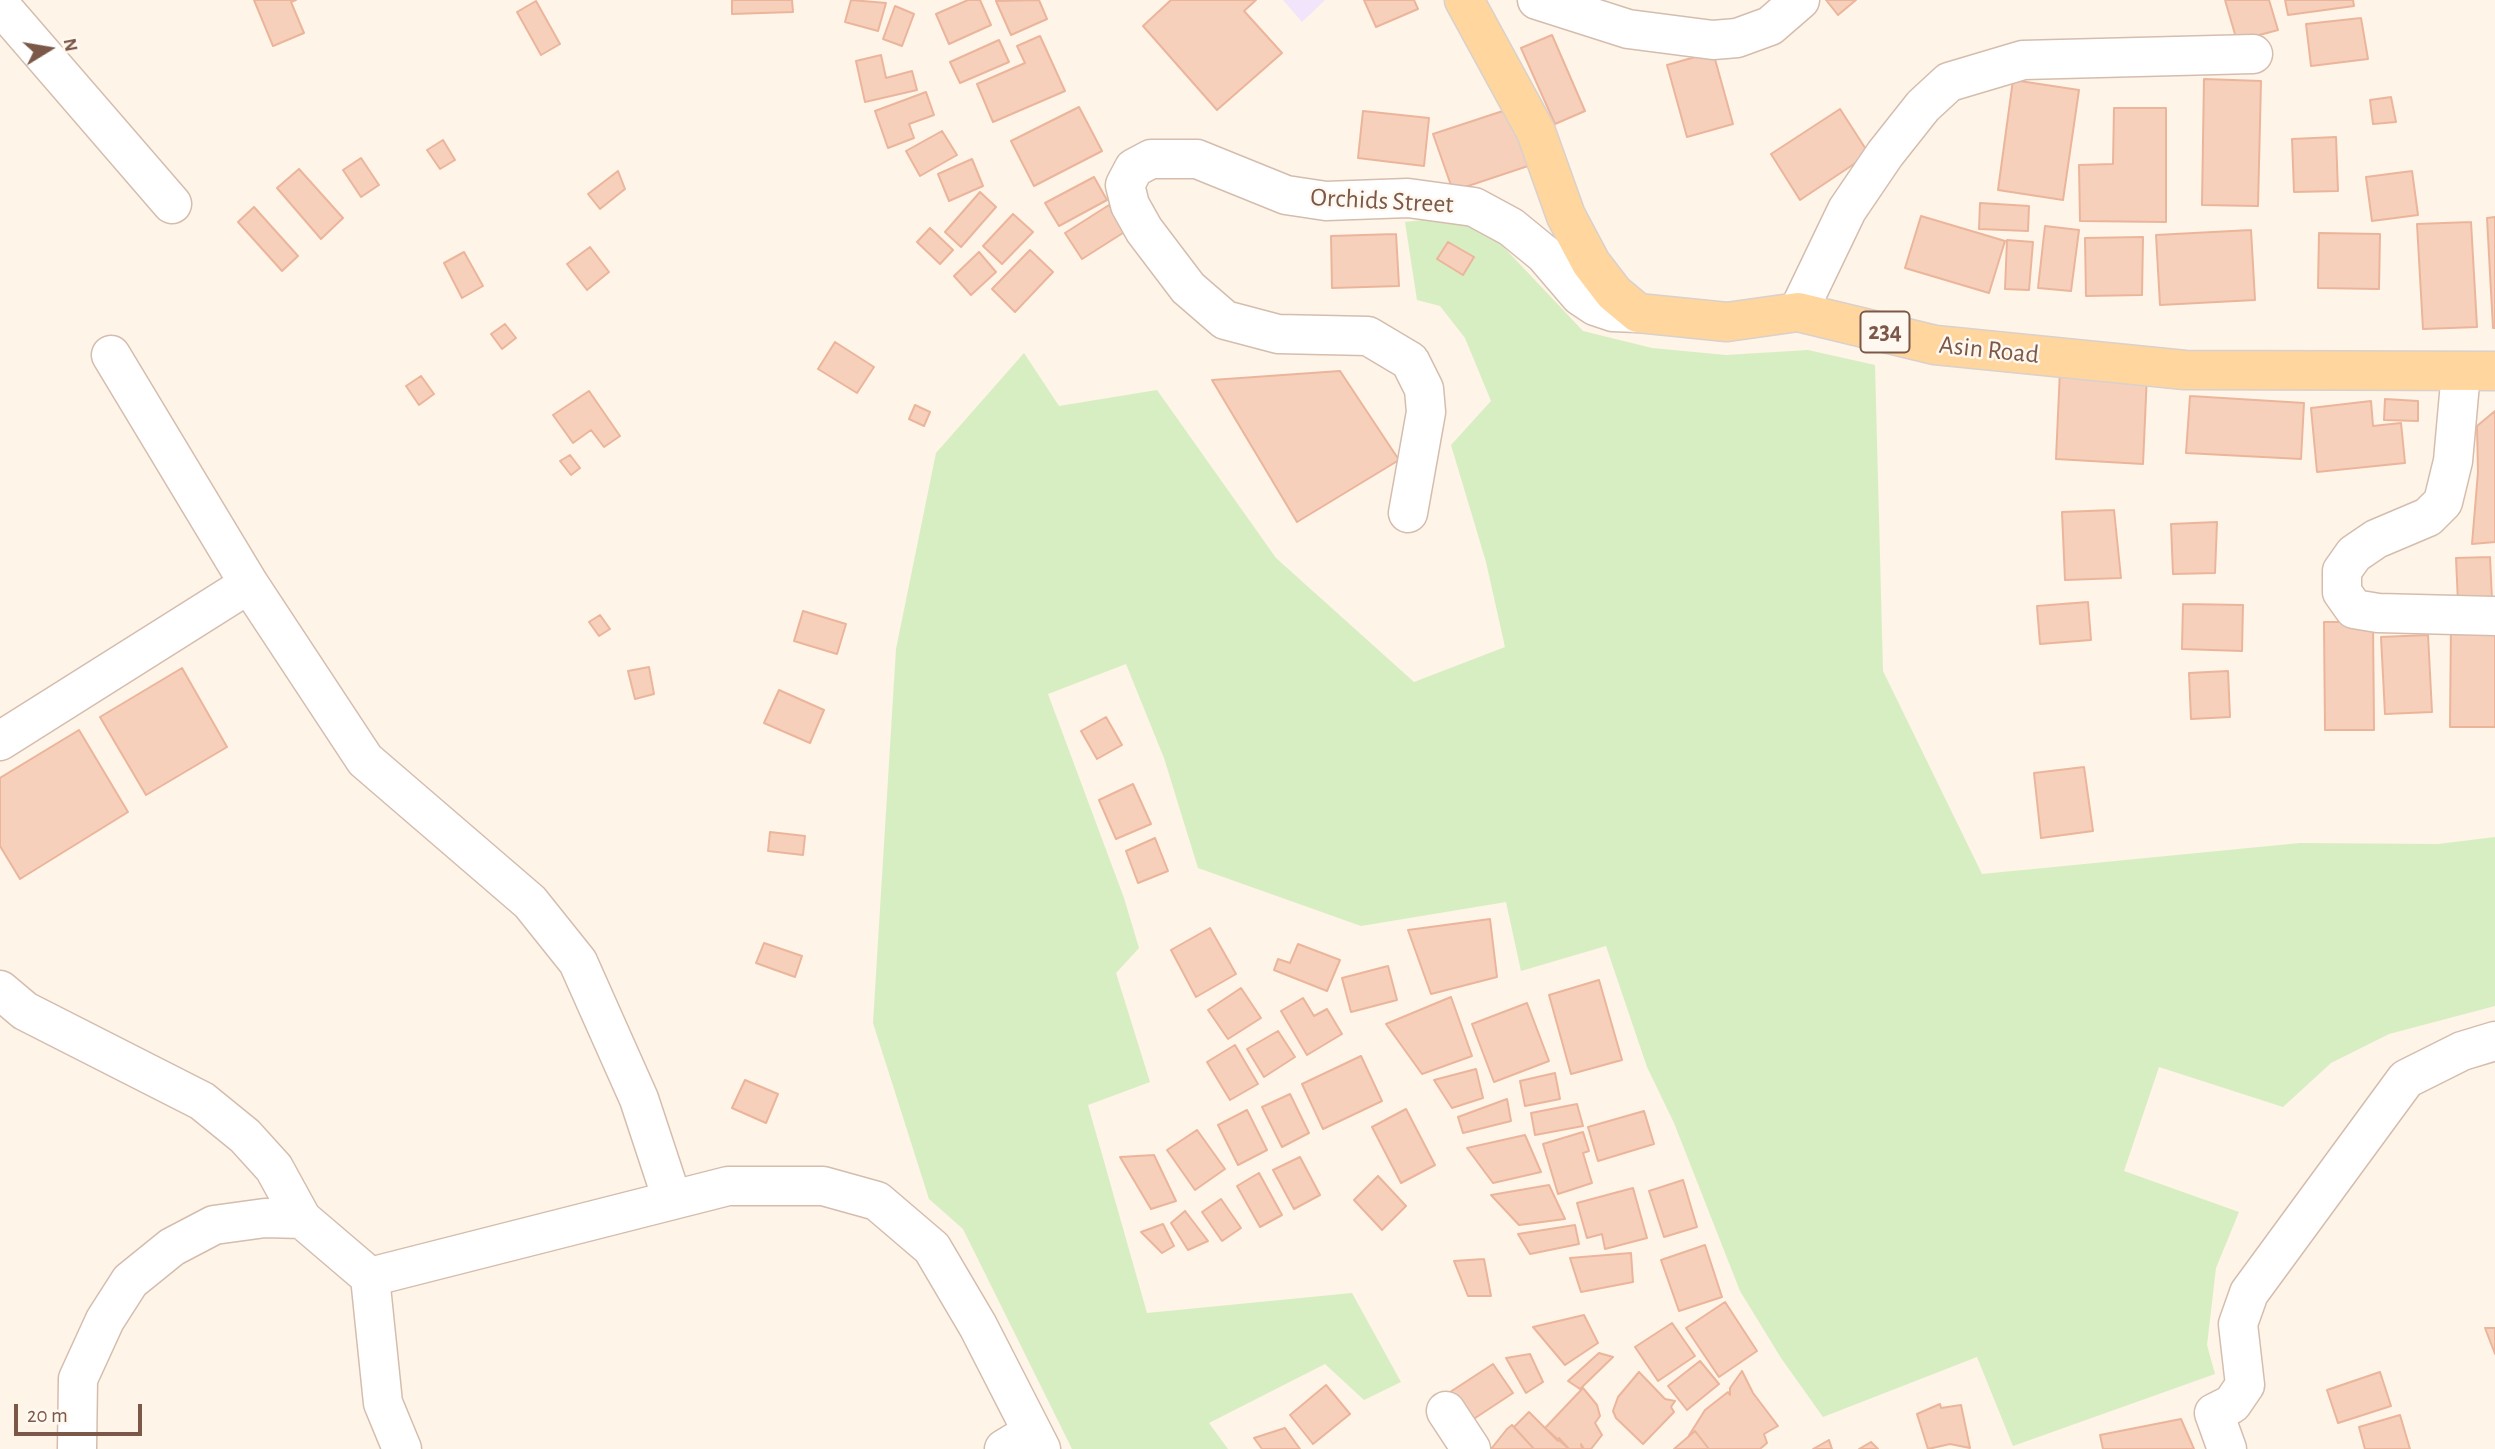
<!DOCTYPE html>
<html>
<head>
<meta charset="utf-8">
<style>
  body { margin:0 }
  #map { position:relative; width:2495px; height:1449px; overflow:hidden; background:#fef4e7; font-family:"Alegreya Sans",sans-serif }
  canvas { display:block }
  .north { position:absolute; left:14px; top:14px; width:70px; height:70px; -webkit-text-stroke:5px #fff8f0; paint-order:stroke; rotate:79deg; font-size:19px; font-weight:700; line-height:28px; text-align:center; color:#7c5848 }
  .north::after { content:''; display:block; margin:auto; width:24px; height:32px; background:#7c5848; clip-path:polygon(50% 0,100% 100%,50% 72%,0 100%) }
  .scale { position:absolute; left:14px; top:1404px; width:128px; height:32px; box-sizing:border-box; border:4px solid #7c5848; border-top:0; padding-left:9px; font-size:21px; line-height:24px; white-space:nowrap; color:#7c5848; -webkit-text-stroke:5px #fff8f0; paint-order:stroke }
</style>
</head>
<body>
<div id="map">
<canvas width="2495" height="1449"></canvas>
<div class="north">N</div>
<div class="scale">20 m</div>
</div>
<script>
const context = document.querySelector('canvas').getContext('2d');
context.lineJoin = 'round';
function fill(path, color) { context.fillStyle = color; context.fill(path, 'evenodd'); }
const shape = rows => new Path2D(rows.map(r => 'M' + r).join(''));
function stroke(path, color, width, dash) { context.strokeStyle = color; context.lineWidth = width; context.lineCap = dash ? 'butt' : 'round'; context.setLineDash(dash || []); context.stroke(path); }
function write(font, color, halo, rows, align = 'center') {
  context.font = font + ' "Alegreya Sans",sans-serif'; context.lineWidth = 5; context.setLineDash([]); context.textBaseline = 'middle'; context.strokeStyle = halo; context.fillStyle = color; for (const [text, x, y, turn = 0] of rows) {
    context.save(); context.translate(x, y); context.rotate((+turn || 0) * Math.PI / 180); context.textAlign = isNaN(turn) ? turn : align; if (halo) context.strokeText(text, 0, 0); context.fillText(text, 0, 0); context.restore();
  }
}
const education = shape([
  [1283,0,1325,0,1302,22]
]);
const green = shape([
  [1450,217,1496,239,1583,331,1652,348,1726,355,1808,350,1875,365,1883,671,1982,874,2300,843,2438,844,2495,837,2495,1006,2389,1034,2331,1063,2283,1107,2159,1067,2124,1171,2239,1212,2216,1268,2207,1345,2215,1374,2013,1446,1977,1357,1823,1417,1781,1358,1740,1291,1674,1123,1647,1067,1606,946,1521,971,1506,902,1361,926,1198,868,1164,758,1126,664,1048,694,1124,898,1139,948,1116,973,1150,1082,1088,1105,1147,1313,1352,1293,1401,1382,1364,1400,1325,1364,1209,1423,1228,1449,1072,1449,963,1229,929,1199,873,1023,896,649,936,453,1024,353,1059,406,1157,390,1276,558,1414,682,1505,647,1486,562,1451,445,1491,401,1465,338,1440,306,1417,300,1405,222]
]);
const building = shape([
  [254,0,296,0,291,2,304,33,273,46,254,0],
  [732,0,792,0,793,12,732,14,732,0],
  [851,0,886,3,878,31,845,22,851,0],
  [968,0,980,0,991,25,949,44,936,14,968,0],
  [1039,0,1047,19,1011,35,996,1,1039,0],
  [1171,0,1256,0,1244,11,1282,53,1217,110,1143,26,1171,0],
  [1364,0,1414,0,1418,9,1376,27,1364,0],
  [1826,0,1856,0,1838,15,1826,0],
  [2225,0,2269,0,2278,30,2237,41,2225,0],
  [2285,0,2353,0,2354,6,2288,15,2285,0],
  [536,1,560,44,541,55,517,12,536,1],
  [895,6,914,14,902,46,883,39,895,6],
  [2361,18,2368,59,2311,66,2306,24,2361,18],
  [1552,35,1585,111,1555,124,1521,48,1552,35],
  [1040,36,1065,91,993,122,977,84,1025,63,1017,46,1040,36],
  [999,40,1009,62,960,83,950,62,999,40],
  [1713,52,1733,124,1687,137,1667,65,1713,52],
  [881,55,886,78,912,71,917,90,865,102,856,61,881,55],
  [2204,79,2261,81,2258,206,2202,205,2204,79],
  [2013,80,2079,90,2063,200,1998,190,2013,80],
  [926,92,934,115,909,124,914,138,888,148,875,111,926,92],
  [2391,97,2396,122,2373,124,2370,100,2391,97],
  [1079,107,1102,151,1034,186,1011,141,1079,107],
  [1515,107,1534,164,1453,191,1433,134,1515,107],
  [2114,108,2166,108,2166,222,2080,221,2079,165,2113,164,2114,108],
  [1840,109,1869,154,1800,200,1771,154,1840,109],
  [1363,111,1429,118,1424,166,1358,158,1363,111],
  [942,131,957,155,920,176,906,151,942,131],
  [2336,137,2338,191,2294,192,2292,139,2336,137],
  [443,140,455,160,440,169,427,150,443,140],
  [361,158,379,185,361,197,343,170,361,158],
  [972,159,983,186,949,201,938,174,972,159],
  [299,169,343,218,321,239,277,188,299,169],
  [618,171,625,189,600,209,588,194,618,171],
  [2412,171,2418,215,2372,221,2366,177,2412,171],
  [1094,177,1107,200,1059,226,1045,203,1094,177],
  [980,192,996,207,961,247,945,232,980,192],
  [1980,203,2029,206,2028,231,1979,229,1980,203],
  [1109,205,1126,231,1082,259,1065,233,1109,205],
  [254,207,298,256,282,271,238,222,254,207],
  [1013,214,1033,232,1002,264,983,246,1013,214],
  [1921,216,2005,241,1989,293,1905,268,1921,216],
  [2495,217,2495,328,2493,328,2487,218,2495,217],
  [2471,222,2477,327,2423,329,2417,224,2471,222],
  [2045,226,2079,230,2071,291,2038,288,2045,226],
  [930,228,953,250,940,264,917,242,930,228],
  [2251,230,2255,300,2160,305,2156,235,2251,230],
  [2319,233,2380,234,2379,289,2318,288,2319,233],
  [1396,234,1399,286,1332,288,1331,236,1396,234],
  [2143,237,2142,295,2086,296,2085,238,2143,237],
  [2007,240,2033,242,2029,290,2005,289,2007,240],
  [1448,242,1474,257,1463,275,1437,259,1448,242],
  [590,247,609,272,587,290,567,264,590,247],
  [1030,250,1053,272,1015,312,992,289,1030,250],
  [464,252,483,286,462,298,444,263,464,252],
  [979,252,996,272,971,295,954,276,979,252],
  [505,324,516,338,502,349,491,334,505,324],
  [835,342,874,367,857,393,818,369,835,342],
  [2060,370,2147,374,2143,464,2056,459,2060,370],
  [1340,371,1399,460,1297,522,1212,380,1340,371],
  [421,376,434,394,419,405,406,386,421,376],
  [589,391,620,436,604,447,591,430,573,443,553,415,589,391],
  [2190,396,2304,403,2301,459,2186,453,2190,396],
  [2385,399,2418,401,2418,421,2384,420,2385,399],
  [2371,401,2373,426,2401,423,2405,463,2317,472,2311,408,2371,401],
  [915,405,930,412,924,426,909,419,915,405],
  [2495,411,2495,542,2472,544,2478,472,2477,426,2495,411],
  [570,455,580,468,571,475,560,461,570,455],
  [2114,510,2121,578,2065,580,2062,512,2114,510],
  [2217,522,2215,573,2173,574,2171,524,2217,522],
  [2490,557,2492,600,2458,602,2456,558,2490,557],
  [2088,602,2091,640,2040,644,2037,606,2088,602],
  [2183,604,2243,605,2242,651,2182,649,2183,604],
  [803,611,846,624,837,654,794,641,803,611],
  [600,615,610,629,599,636,589,622,600,615],
  [2324,622,2373,622,2374,730,2325,730,2324,622],
  [2451,622,2495,623,2495,727,2450,727,2451,622],
  [2428,635,2432,712,2385,714,2381,637,2428,635],
  [649,667,654,694,635,699,628,671,649,667],
  [182,668,227,747,146,795,100,717,182,668],
  [2228,671,2230,717,2191,719,2189,673,2228,671],
  [779,690,824,710,810,743,764,723,779,690],
  [1106,717,1122,745,1097,759,1081,731,1106,717],
  [79,730,128,812,20,879,0,846,0,778,79,730],
  [2084,767,2093,831,2041,838,2034,773,2084,767],
  [1133,784,1151,824,1116,839,1099,800,1133,784],
  [770,832,805,836,803,855,768,851,770,832],
  [1155,838,1168,871,1138,883,1126,851,1155,838],
  [1490,919,1497,977,1431,994,1408,930,1490,919],
  [1210,928,1236,974,1196,997,1171,950,1210,928],
  [764,943,802,956,795,977,756,963,764,943],
  [1298,944,1340,960,1327,991,1274,970,1278,959,1290,963,1298,944],
  [1388,966,1397,1000,1351,1012,1342,978,1388,966],
  [1599,980,1622,1060,1571,1074,1549,995,1599,980],
  [1241,988,1261,1018,1228,1039,1208,1010,1241,988],
  [1451,997,1472,1056,1422,1074,1386,1024,1451,997],
  [1303,998,1314,1016,1327,1009,1342,1034,1307,1055,1281,1011,1303,998],
  [1527,1003,1549,1061,1494,1082,1472,1024,1527,1003],
  [1278,1031,1295,1057,1264,1077,1247,1049,1278,1031],
  [1235,1045,1258,1084,1230,1100,1207,1062,1235,1045],
  [1361,1056,1382,1101,1323,1129,1302,1084,1361,1056],
  [1476,1069,1483,1098,1452,1108,1434,1080,1476,1069],
  [1555,1073,1560,1099,1525,1106,1520,1081,1555,1073],
  [745,1080,778,1094,766,1123,732,1108,745,1080],
  [1290,1094,1309,1133,1282,1147,1262,1107,1290,1094],
  [1507,1099,1511,1121,1463,1133,1458,1117,1507,1099],
  [1577,1104,1583,1126,1535,1135,1531,1113,1577,1104],
  [1406,1109,1435,1165,1401,1183,1372,1127,1406,1109],
  [1247,1110,1267,1150,1238,1165,1218,1125,1247,1110],
  [1644,1111,1654,1144,1598,1161,1588,1127,1644,1111],
  [1197,1130,1225,1169,1195,1190,1167,1150,1197,1130],
  [1583,1132,1589,1151,1583,1153,1592,1183,1558,1194,1543,1144,1583,1132],
  [1525,1135,1541,1172,1493,1183,1467,1148,1525,1135],
  [1154,1155,1176,1201,1151,1209,1120,1157,1154,1155],
  [1300,1157,1320,1195,1294,1209,1273,1170,1300,1157],
  [1259,1173,1282,1215,1260,1227,1237,1186,1259,1173],
  [1378,1176,1406,1206,1382,1230,1354,1200,1378,1176],
  [1683,1180,1697,1227,1664,1237,1649,1191,1683,1180],
  [1549,1185,1565,1219,1519,1225,1491,1195,1549,1185],
  [1633,1188,1647,1238,1605,1249,1602,1234,1587,1238,1577,1203,1633,1188],
  [1221,1199,1241,1228,1222,1241,1202,1212,1221,1199],
  [1185,1211,1208,1241,1188,1250,1171,1223,1185,1211],
  [1163,1224,1174,1246,1162,1253,1141,1232,1163,1224],
  [1575,1225,1579,1244,1530,1254,1518,1234,1575,1225],
  [1705,1245,1722,1297,1679,1311,1661,1260,1705,1245],
  [1631,1253,1633,1282,1581,1292,1570,1258,1631,1253],
  [1484,1259,1491,1296,1468,1296,1454,1261,1484,1259],
  [1725,1302,1757,1351,1719,1377,1686,1328,1725,1302],
  [1584,1315,1598,1343,1565,1365,1533,1327,1584,1315],
  [1672,1323,1695,1356,1658,1381,1635,1347,1672,1323],
  [2485,1328,2495,1328,2495,1354,2485,1328],
  [1599,1353,1613,1357,1580,1389,1568,1381,1599,1353],
  [1530,1354,1543,1382,1526,1393,1506,1358,1530,1354],
  [1700,1361,1719,1384,1687,1410,1668,1386,1700,1361],
  [1493,1364,1513,1393,1463,1426,1444,1396,1493,1364],
  [1742,1371,1753,1393,1778,1426,1764,1434,1767,1443,1760,1449,1709,1449,1695,1431,1688,1437,1705,1410,1728,1392,1730,1395,1730,1388,1742,1371],
  [1639,1372,1665,1399,1675,1401,1671,1407,1674,1412,1643,1444,1616,1418,1613,1411,1618,1397,1639,1372],
  [2380,1372,2391,1406,2338,1423,2327,1390,2380,1372],
  [1326,1385,1350,1414,1313,1444,1290,1415,1326,1385],
  [1583,1388,1597,1405,1600,1416,1595,1423,1602,1435,1591,1449,1584,1449,1581,1444,1582,1449,1569,1449,1545,1428,1583,1388],
  [1940,1404,1941,1408,1961,1405,1970,1448,1950,1444,1928,1449,1917,1414,1940,1404],
  [1529,1412,1558,1441,1559,1438,1569,1449,1534,1449,1514,1427,1529,1412],
  [2400,1415,2410,1449,2365,1449,2359,1427,2400,1415],
  [2181,1419,2194,1449,2103,1449,2100,1435,2181,1419],
  [1512,1425,1534,1449,1491,1449,1507,1429,1512,1425],
  [1285,1428,1300,1449,1262,1449,1254,1438,1285,1428],
  [1695,1431,1709,1449,1674,1449,1695,1431],
  [1829,1440,1832,1449,1813,1449,1829,1440],
  [1871,1442,1878,1449,1859,1449,1871,1442]
]);
const minor = shape([
  [1537,0,1628,29,1713,40,1737,38,1770,26,1800,0],
  [0,5,172,204],
  [1798,312,1847,210,1885,154,1923,106,1949,82,2023,60,2253,54],
  [111,355,249,584,365,760,530,902,578,962,639,1099,672,1199],
  [2461,372,2453,461,2443,502,2428,517,2376,539,2354,554,2342,571,2342,592,2354,609,2378,613,2495,616],
  [1408,513,1426,412,1424,389,1410,361,1368,336,1278,334,1225,320,1188,288,1144,230,1130,205,1125,185,1134,168,1151,159,1197,159,1286,195,1326,201,1408,198,1474,207,1511,227,1544,254,1580,296,1595,306,1613,312,1638,313],
  [0,741,249,584],
  [0,990,25,1011,202,1101,245,1136,274,1168,302,1219],
  [370,1277,728,1186,823,1186,877,1201,932,1248,978,1326,1041,1449],
  [370,1277,383,1403,402,1449],
  [1446,1411,1471,1449],
  [77,1449,78,1379,105,1320,130,1281,172,1247,214,1225,265,1218,302,1219,370,1277],
  [1004,1449,1032,1432],
  [2227,1449,2214,1413,2232,1404,2245,1385,2238,1324,2249,1293,2406,1079,2462,1051,2495,1041]
]);
const major = shape([
  [1464,0,1536,132,1566,216,1591,263,1614,293,1638,313,1727,322,1798,312,1935,345,2185,370,2495,371]
]);
const shields = [
  [1885,332,49]
];
const shieldNames = [
  ["234",1885,332]
];
const streetNames = [
  ["Orchids Street",1382,201,3],
  ["Asin Road",1989,350,6]
];
fill(education, '#f1e4fb');
fill(green, '#d7eec3');
fill(building, '#f7d0bc');
stroke(building, '#ebb59b', 2);
stroke(minor, '#d5bdae', 41);
stroke(major, '#dad0cc', 41);
stroke(minor, '#fff', 38);
stroke(major, '#ffd69e', 38);
for (const [x, y, w] of shields) { const box = new Path2D(); box.roundRect(x - w / 2, y - 20.5, w, 41, 5); context.fillStyle = '#fff8f0'; context.fill(box); stroke(box, '#7c5848', 2); }
write('bold 24px', '#7c5848', null, shieldNames);
write('26px', '#7c5848', '#fff8f0', streetNames);
</script>
</body>
</html>
